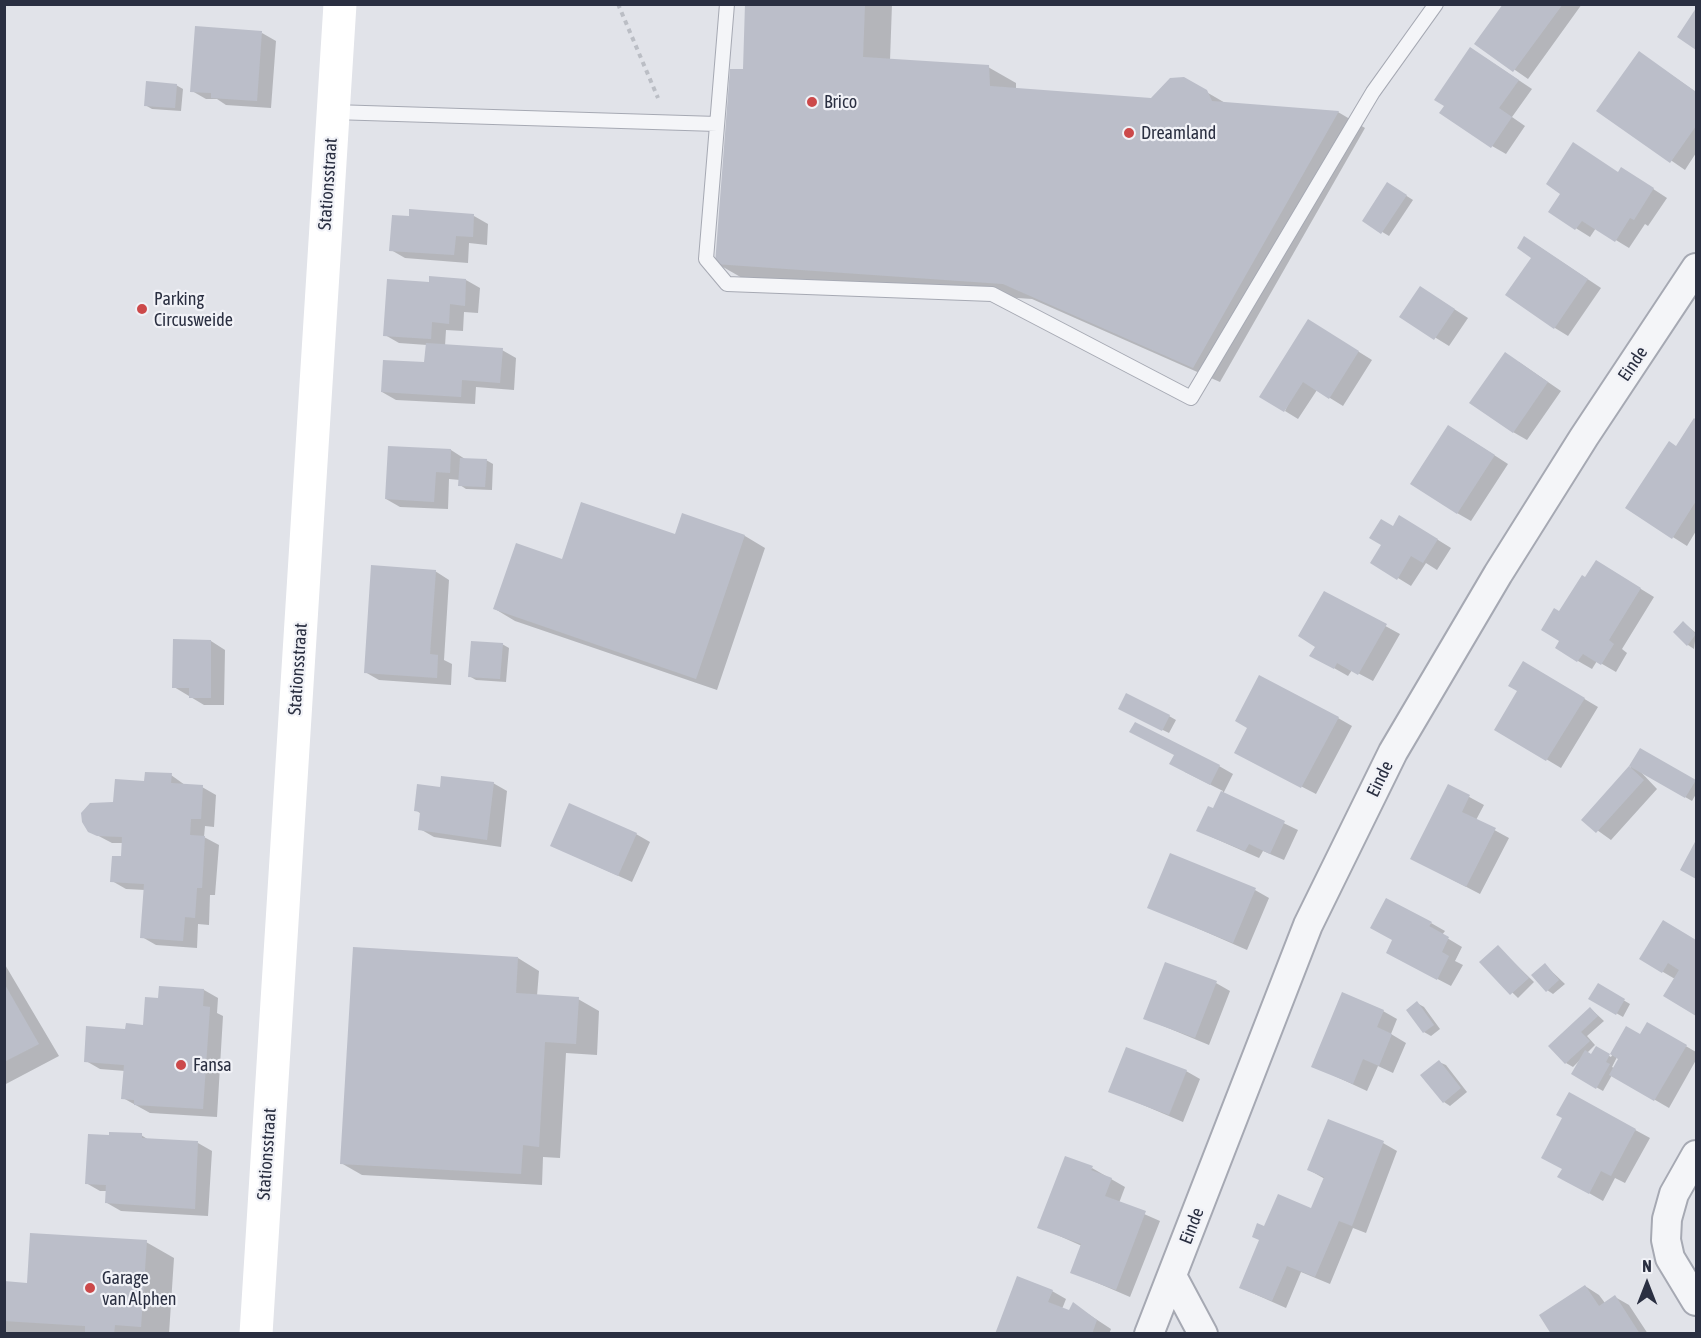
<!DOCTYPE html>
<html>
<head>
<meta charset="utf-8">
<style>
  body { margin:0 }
  #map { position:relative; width:1701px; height:1338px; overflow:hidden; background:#e1e3e9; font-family:"Asap Condensed",sans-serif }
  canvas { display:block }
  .frame { position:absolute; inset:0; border:6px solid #2a2f41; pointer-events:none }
  .north { position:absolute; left:1617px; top:1254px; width:60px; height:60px; -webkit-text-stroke:4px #f1f2f7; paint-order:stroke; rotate:0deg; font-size:16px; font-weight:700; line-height:24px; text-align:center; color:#2a2f41 }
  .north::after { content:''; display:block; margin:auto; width:21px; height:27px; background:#2a2f41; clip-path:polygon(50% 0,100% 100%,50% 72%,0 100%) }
</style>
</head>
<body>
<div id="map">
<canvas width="1701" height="1338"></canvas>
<div class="frame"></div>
<div class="north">N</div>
</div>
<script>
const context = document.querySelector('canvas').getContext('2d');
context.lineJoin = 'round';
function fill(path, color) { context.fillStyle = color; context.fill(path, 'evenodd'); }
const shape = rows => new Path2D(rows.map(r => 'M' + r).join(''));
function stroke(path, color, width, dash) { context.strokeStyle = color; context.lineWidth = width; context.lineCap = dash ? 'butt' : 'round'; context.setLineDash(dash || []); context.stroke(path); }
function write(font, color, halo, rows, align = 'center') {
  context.font = font + ' "Asap Condensed",sans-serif'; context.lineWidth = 4.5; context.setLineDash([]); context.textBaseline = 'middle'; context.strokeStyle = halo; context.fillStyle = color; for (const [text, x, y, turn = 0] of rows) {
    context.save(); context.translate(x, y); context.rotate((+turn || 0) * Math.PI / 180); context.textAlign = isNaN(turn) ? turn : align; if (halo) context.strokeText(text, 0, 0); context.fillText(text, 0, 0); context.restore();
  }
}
const shadow = shape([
  [746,4,892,4,890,61,988,67,1016,83,1016,89,1152,99,1184,79,1227,104,1338,112,1365,128,1220,382,1032,299,744,279,716,263,744,70],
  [1505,4,1582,4,1528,79,1476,43],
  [1696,11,1696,49,1679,37],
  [262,33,276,41,271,108,226,105,217,99,206,99,192,91],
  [1640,53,1696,92,1696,153,1685,170,1598,110],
  [1484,57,1532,89,1512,117,1525,126,1506,154,1492,146],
  [176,85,183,89,181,111,152,109,145,105],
  [1619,173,1635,177,1667,198,1648,226,1645,224,1629,248,1596,228,1590,237,1550,212],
  [1388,184,1413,200,1389,236,1364,221],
  [474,216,488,224,487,245,469,243,468,263,405,258,391,250],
  [1538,246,1601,288,1568,336,1555,328,1533,257],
  [431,277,466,280,480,288,478,313,464,312,463,331,446,330,445,346,502,350,516,358,514,390,476,387,475,404,396,400,382,392,426,364,427,345,399,343,385,335,430,283],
  [1434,296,1468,318,1449,346,1402,317],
  [1322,329,1372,360,1343,406,1317,390,1298,419,1285,411],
  [1519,362,1561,391,1527,440,1513,432],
  [1695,420,1696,531,1687,546,1627,508,1677,447],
  [1463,435,1508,464,1471,521,1457,513],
  [389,447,451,450,465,459,486,460,493,464,492,490,466,489,460,485,460,480,449,479,448,509,400,507,386,499],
  [1414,525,1451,548,1437,570,1426,563,1411,586,1398,578,1393,527],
  [676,536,745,536,765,548,717,690,515,621,495,609,563,561],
  [1610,570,1654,597,1622,649,1627,653,1616,672,1597,661,1592,669,1578,661,1562,640,1560,613,1585,579],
  [435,571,449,580,444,660,452,664,451,685,379,680,365,672],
  [1325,593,1400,634,1373,681,1352,670,1348,676,1311,655,1317,646],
  [1684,623,1696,633,1694,649,1688,645],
  [174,641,211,641,225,650,224,705,204,705,174,687],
  [502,644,509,648,506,682,476,680,469,676],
  [1524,663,1598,707,1561,768,1496,729,1519,691],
  [1126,712,1169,716,1176,720,1169,733],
  [1338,718,1352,726,1316,794,1250,760],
  [1641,750,1696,782,1696,794,1692,801,1639,770,1657,789,1611,840,1583,820,1631,767],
  [1176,755,1219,766,1233,774,1223,794,1298,830,1284,860,1263,851,1259,858,1198,831,1214,810,1223,791,1185,772],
  [171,775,185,785,202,787,216,795,214,827,205,826,204,837,219,845,215,895,210,895,209,925,198,924,197,948,156,945,142,937,145,890,126,889,112,881,122,858,123,843,112,843,89,831,115,804,145,783],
  [493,783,507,791,501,847,434,837,420,829,421,814,416,810,441,788],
  [1449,786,1484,805,1476,820,1509,838,1480,894,1426,866],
  [636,834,650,842,632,882,552,846],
  [1255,890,1269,898,1247,950,1149,907],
  [1663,922,1696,941,1696,1014,1665,995,1675,979,1641,959],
  [1431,923,1445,931,1442,935,1462,947,1455,961,1463,965,1451,986,1401,960],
  [1498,947,1534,982,1518,998,1481,962],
  [518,958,539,971,537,996,578,999,599,1011,597,1055,566,1053,560,1158,543,1157,542,1185,362,1175,341,1163],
  [4,963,59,1056,4,1085],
  [1545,965,1565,984,1553,994,1547,990],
  [1216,983,1230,991,1209,1045,1144,1018],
  [1598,985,1630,1004,1623,1017,1590,998],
  [204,990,218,998,217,1013,223,1016,217,1117,150,1113,123,1098,125,1071,100,1069,86,1061,127,1030,144,1026,159,999],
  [1417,1003,1424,1007,1440,1029,1431,1036,1424,1032],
  [1590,1008,1604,1021,1587,1036,1595,1045,1587,1053,1592,1056,1596,1048,1611,1057,1627,1028,1641,1036,1648,1024,1696,1052,1696,1060,1669,1108,1612,1075,1603,1091,1573,1074,1581,1059,1573,1067,1566,1063],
  [1617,1057,1620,1059,1614,1068,1612,1067],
  [1383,1011,1397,1019,1391,1034,1406,1043,1393,1073,1378,1066,1367,1091,1313,1066],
  [1439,1062,1446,1065,1467,1092,1450,1106,1444,1102],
  [1186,1071,1200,1079,1183,1122,1110,1091],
  [1569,1094,1650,1138,1625,1183,1615,1178,1603,1201,1573,1184,1563,1169,1564,1118],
  [141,1135,149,1140,198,1143,212,1151,208,1216,121,1211,107,1203,107,1191,100,1191,86,1183],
  [1383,1143,1397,1151,1366,1233,1353,1228,1330,1284,1301,1272,1286,1308,1241,1288,1265,1228,1312,1210,1325,1179,1309,1170],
  [1092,1168,1125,1187,1119,1203,1160,1221,1130,1297,1072,1272,1082,1246,1039,1227],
  [146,1242,174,1258,169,1334,4,1334,4,1283,28,1285],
  [1585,1286,1599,1295,1605,1303,1615,1297,1629,1305,1648,1334,1553,1334],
  [1052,1291,1066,1299,1062,1309,1069,1312,1073,1304,1111,1329,1109,1334,996,1334]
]);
const building = shape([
  [745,4,865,4,863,57,989,65,990,86,1151,98,1170,78,1184,77,1207,90,1212,101,1339,111,1193,368,1003,284,715,264,730,69,743,69],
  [1503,4,1563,4,1513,72,1474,44],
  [1696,8,1696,50,1677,37],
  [195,26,262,31,257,101,211,98,211,93,190,92],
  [1470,47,1519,80,1499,108,1512,117,1491,148,1439,113,1444,106,1434,100],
  [1639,51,1696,92,1696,126,1670,163,1596,111],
  [146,81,177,84,175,108,144,106],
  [1573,142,1618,172,1621,167,1654,188,1634,220,1630,218,1615,242,1582,221,1575,230,1548,212,1560,194,1546,184],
  [1387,182,1407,195,1381,234,1362,221],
  [409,209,474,214,473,237,456,236,454,255,389,251,392,215,409,216],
  [1524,236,1588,279,1554,329,1505,295,1531,258,1517,248],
  [429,276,466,279,465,306,450,304,449,324,432,322,431,339,383,336,387,279,429,282],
  [1420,286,1455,309,1434,340,1399,317],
  [1308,319,1359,351,1329,399,1303,382,1284,412,1259,397],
  [426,343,503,348,500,383,462,380,461,397,381,392,383,360,424,362],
  [1505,352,1548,382,1513,433,1469,403],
  [1694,418,1696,420,1696,501,1672,539,1625,508,1669,441,1676,446],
  [1448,425,1495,455,1457,514,1410,484],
  [388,446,451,449,450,473,436,472,434,502,385,499],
  [460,458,487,459,485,487,458,486],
  [581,502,675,534,682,513,745,535,696,679,493,609,516,543,562,559],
  [1399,515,1438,539,1423,563,1411,556,1397,580,1370,563,1381,545,1369,538,1381,519,1393,526],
  [1596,560,1641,588,1609,640,1614,644,1601,665,1583,654,1577,662,1555,648,1559,641,1541,630,1554,608,1559,611,1582,575,1585,577],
  [371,565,436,570,430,654,438,655,437,678,364,673],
  [1324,591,1387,624,1358,675,1337,663,1334,669,1309,656,1315,647,1298,636],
  [1683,621,1696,634,1687,646,1673,632],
  [173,639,211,640,211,698,189,698,189,688,172,688],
  [471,641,503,643,500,679,468,677],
  [1523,661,1585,698,1546,761,1494,730,1517,691,1508,686],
  [1259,675,1339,717,1301,788,1234,753,1247,728,1235,721],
  [1126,693,1170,715,1162,731,1118,709],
  [1135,722,1220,765,1210,785,1169,764,1174,755,1129,732],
  [1640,748,1696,780,1685,798,1629,766],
  [1629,766,1644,780,1596,833,1581,820],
  [145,772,172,773,171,783,203,785,201,819,191,819,190,835,205,836,202,888,197,888,195,918,185,917,183,941,140,938,144,884,110,882,112,856,121,856,122,837,97,836,88,832,82,822,81,813,90,803,113,802,115,779,144,781],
  [441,776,494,782,487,840,418,830,420,812,414,811,417,784,440,787],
  [1448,784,1470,795,1462,812,1496,828,1466,887,1410,859],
  [1221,791,1285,821,1270,854,1249,844,1245,851,1196,831,1208,806,1213,808],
  [569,803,637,833,618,876,550,846],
  [1696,840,1696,879,1680,870],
  [1170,853,1256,888,1233,943,1147,908],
  [1386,898,1432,922,1429,926,1449,937,1442,952,1449,956,1437,980,1386,953,1392,940,1370,928],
  [1663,920,1696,940,1696,1016,1663,996,1679,970,1668,963,1662,973,1639,959],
  [1498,945,1529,978,1510,995,1479,962],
  [353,947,518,957,516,993,579,997,576,1044,545,1042,539,1147,523,1145,521,1174,340,1164],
  [1165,962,1217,981,1195,1038,1143,1019],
  [1545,963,1559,980,1546,992,1531,975],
  [4,983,39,1044,4,1062],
  [1598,983,1625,999,1616,1015,1588,999],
  [159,986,204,989,203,1006,210,1007,203,1109,134,1105,134,1100,121,1099,124,1065,84,1062,86,1026,125,1029,126,1023,143,1025,145,997,158,998],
  [1342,992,1384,1010,1377,1027,1392,1034,1379,1066,1363,1059,1353,1084,1311,1067],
  [1417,1001,1434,1025,1423,1033,1406,1010],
  [1590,1007,1598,1016,1581,1032,1590,1041,1565,1064,1548,1046],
  [1647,1022,1687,1045,1654,1101,1609,1075,1618,1059,1610,1054,1626,1026,1640,1034],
  [1596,1046,1610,1054,1606,1062,1610,1064,1596,1089,1571,1074,1585,1050,1591,1054],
  [1126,1047,1187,1070,1169,1115,1108,1092],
  [1439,1060,1461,1088,1443,1103,1420,1075],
  [1569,1092,1636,1129,1611,1176,1601,1171,1589,1194,1557,1177,1562,1169,1541,1158,1562,1118,1556,1115],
  [1328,1119,1384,1141,1352,1226,1339,1221,1315,1277,1287,1266,1272,1301,1239,1288,1259,1240,1252,1237,1257,1223,1264,1226,1278,1194,1311,1208,1324,1177,1307,1170],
  [109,1132,142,1133,142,1138,198,1141,195,1209,105,1203,106,1185,85,1184,88,1134,109,1135],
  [1065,1156,1093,1166,1091,1170,1112,1178,1105,1196,1146,1211,1116,1290,1070,1273,1081,1244,1037,1228],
  [30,1233,147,1240,141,1327,115,1325,114,1334,85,1334,85,1326,4,1321,4,1281,27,1283],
  [1017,1276,1053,1290,1048,1302,1069,1310,1073,1302,1097,1320,1092,1334,995,1334],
  [1585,1285,1599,1306,1615,1295,1640,1334,1551,1334,1539,1315]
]);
const path = shape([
  [618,4,658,98]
]);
const lane = shape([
  [727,4,706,259,727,284,992,294,1191,398,1373,92,1436,4],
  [333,112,717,124]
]);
const street = shape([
  [1696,1155,1674,1194,1667,1219,1666,1240,1670,1258,1696,1301],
  [1172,1276,1203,1334],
  [1149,1334,1308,925,1393,752,1498,574,1584,437,1696,268]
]);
const secondary = shape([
  [256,1334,340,4]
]);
const markers = [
  [812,102,6,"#cc494a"],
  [1129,133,6,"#cc494a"],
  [142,309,6,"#cc494a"],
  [181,1065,6,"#cc494a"],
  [90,1288,6,"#cc494a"]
];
const poiNames = [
  ["Brico",824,102],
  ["Dreamland",1141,133],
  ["Parking",154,299],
  ["Circusweide",154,320],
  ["Fansa",193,1065],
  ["Garage",102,1278],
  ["van Alphen",102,1299]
];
const streetNames = [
  ["Stationsstraat",328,184,-86],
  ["Einde",1633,364,-56],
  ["Stationsstraat",298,669,-86],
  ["Einde",1380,779,-64],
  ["Stationsstraat",267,1154,-86],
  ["Einde",1192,1226,-69]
];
fill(shadow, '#0003');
fill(building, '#bbbec9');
stroke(lane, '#a6a9b3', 16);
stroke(street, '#a6a9b3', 32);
stroke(path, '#bbbec5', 4, [4.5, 4.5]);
stroke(lane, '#f4f5f8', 14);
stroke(street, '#f4f5f8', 28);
stroke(secondary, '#fff', 33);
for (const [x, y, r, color] of markers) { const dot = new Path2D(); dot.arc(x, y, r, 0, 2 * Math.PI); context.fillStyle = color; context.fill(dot); stroke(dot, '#f1f2f7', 2); }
write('18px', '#2a2f41', '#f1f2f7', poiNames, 'left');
write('18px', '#2a2f41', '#f1f2f7', streetNames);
</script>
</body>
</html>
